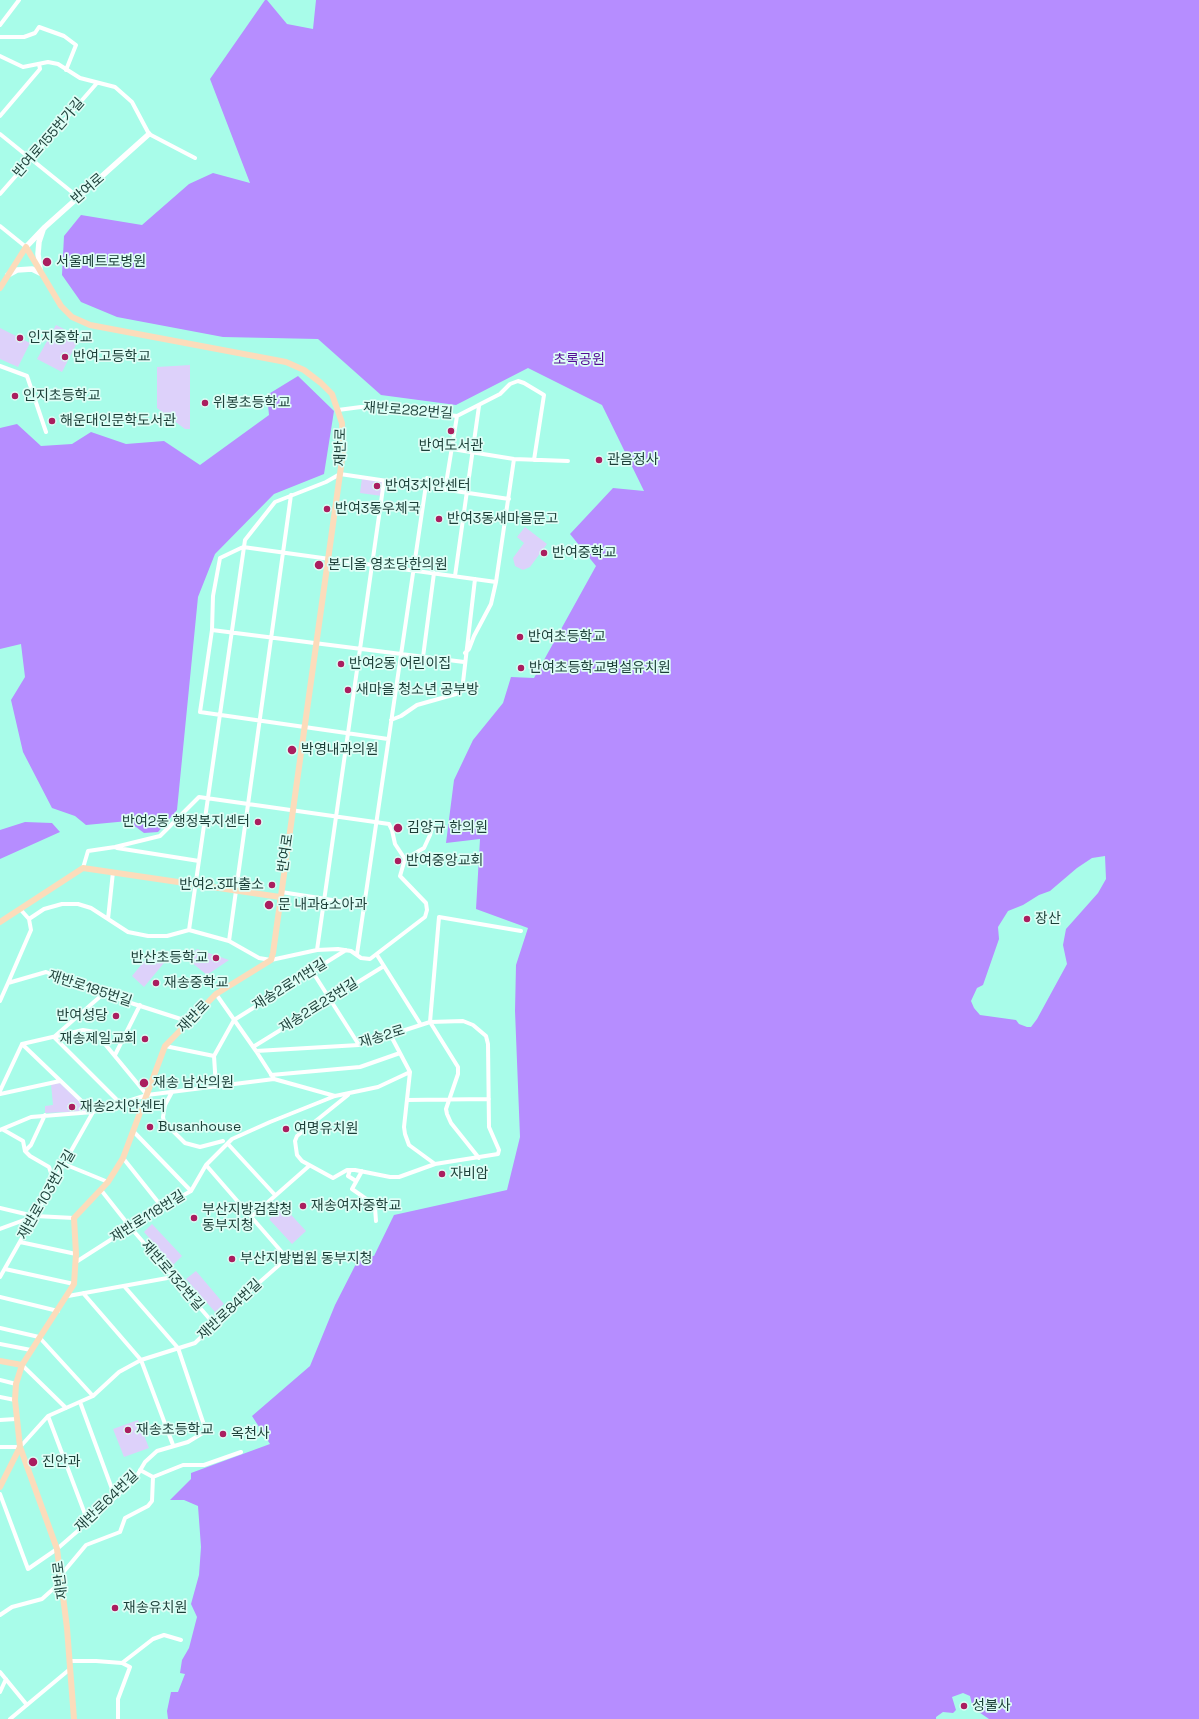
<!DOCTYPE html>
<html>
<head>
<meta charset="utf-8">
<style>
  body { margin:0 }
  canvas { display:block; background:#a8fce9 }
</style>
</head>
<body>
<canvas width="1199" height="1719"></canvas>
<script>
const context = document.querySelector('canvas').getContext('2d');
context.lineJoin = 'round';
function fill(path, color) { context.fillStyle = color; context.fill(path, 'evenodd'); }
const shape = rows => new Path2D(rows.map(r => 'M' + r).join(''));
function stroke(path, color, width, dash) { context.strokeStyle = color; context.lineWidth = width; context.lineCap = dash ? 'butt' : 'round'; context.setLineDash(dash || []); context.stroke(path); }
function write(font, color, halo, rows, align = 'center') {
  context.font = font + ' "Space Grotesk","Noto Sans KR",sans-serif'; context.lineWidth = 3.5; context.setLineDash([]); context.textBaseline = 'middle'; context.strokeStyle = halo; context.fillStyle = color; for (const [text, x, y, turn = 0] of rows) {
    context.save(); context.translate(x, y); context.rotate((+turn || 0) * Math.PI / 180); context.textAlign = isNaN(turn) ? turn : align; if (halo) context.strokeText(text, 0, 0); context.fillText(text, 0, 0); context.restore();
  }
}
const green = shape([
  [56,325,80,337,62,372,37,359],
  [0,328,30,343,18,367,0,359],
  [190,365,190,429,185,429,157,408,157,367],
  [362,478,384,481,382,496,360,493],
  [525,527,547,544,530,567,523,570,515,566,513,558,524,543,517,537],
  [197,949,229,960,207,975,186,958],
  [151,953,164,963,144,987,132,976],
  [60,1083,89,1111,45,1113,45,1106,53,1105,51,1084],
  [283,1206,306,1231,292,1244,269,1219],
  [152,1224,182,1256,173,1265,144,1232],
  [196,1271,224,1304,215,1312,186,1279],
  [138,1420,149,1448,124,1457,113,1429]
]);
const forest = shape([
  [265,0,267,0,287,24,313,29,316,0,1199,0,1199,1719,989,1719,973,1708,970,1696,963,1693,952,1697,956,1710,953,1713,943,1712,936,1717,936,1719,168,1719,167,1711,171,1692,178,1692,185,1674,180,1673,182,1660,189,1648,197,1617,191,1604,199,1575,201,1547,198,1506,184,1500,170,1500,191,1479,191,1473,270,1444,252,1416,310,1366,335,1305,360,1256,374,1256,394,1215,507,1190,520,1137,515,1011,516,965,528,928,476,909,480,839,446,843,454,780,473,740,503,703,511,677,534,678,596,566,570,534,613,488,644,491,602,405,528,368,456,405,381,395,318,339,223,337,117,317,81,302,62,275,64,236,81,215,142,225,189,184,213,173,250,183,210,79],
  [1105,856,1106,879,1098,893,1066,929,1063,945,1067,964,1037,1019,1031,1027,1027,1027,1019,1024,1016,1020,980,1015,974,1008,971,1001,977,988,983,985,999,939,998,927,1008,911,1023,905,1039,895,1050,891,1077,868,1092,858],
  [298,376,334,411,324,474,274,494,215,554,198,597,177,810,158,832,144,833,128,821,86,825,75,816,52,808,23,752,11,700,25,677,21,644,0,649,0,428,17,424,41,446,72,444,91,432,126,444,164,441,200,465,269,415,267,395],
  [25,822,52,823,60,832,0,859,0,830]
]);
const minor = shape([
  [0,25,19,0],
  [0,37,24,37,35,33,39,27,64,36,76,45,66,70],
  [0,56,23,67,48,62,58,64,80,78,115,87,132,102,149,134,195,158],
  [0,116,40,69,39,64],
  [0,134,78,197],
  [0,194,97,83],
  [0,226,26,247],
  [0,366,27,376,46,432],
  [338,410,361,407,383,407,457,416,500,394,510,384,518,381,524,383,544,395,534,460],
  [452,449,514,459,568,461],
  [445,490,457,416],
  [243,547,220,558,213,596,212,630,200,712,388,739],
  [243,547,496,582],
  [455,576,479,406],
  [212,630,464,662],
  [465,653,469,649,474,636,491,604,496,582,514,459],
  [423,657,434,573],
  [391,720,401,716,417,705,456,694,462,691,475,579],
  [117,848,199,861],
  [405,859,424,848,430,835,433,825],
  [281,892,364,905],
  [29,919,44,909,62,904,78,904,91,908,128,932,148,936,167,936,189,930,229,941,259,958,271,960,317,950,338,949,351,951,361,958,370,959,425,917,427,910,426,903,400,876,405,859,395,844,392,830,389,824,199,797,160,836,115,847,88,851,83,868],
  [108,919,113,872],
  [189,930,245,540,275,502,326,482,340,474,509,499],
  [229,941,291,495],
  [317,950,384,481],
  [357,954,427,478],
  [377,955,421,1025],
  [312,971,359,1045],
  [8,983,31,930,29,919,20,909],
  [103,994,54,1037,121,1104],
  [216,994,256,1051,359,1045,430,1022,463,1021,473,1025,486,1036,488,1044,489,1127,499,1150,498,1154,435,1164,399,1177,390,1177,355,1170,347,1170,333,1178,302,1161,297,1155,295,1141,297,1136,348,1095],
  [0,1001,8,983,46,972,103,994,190,1022],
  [391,1036,410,1072,404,1127,405,1134,409,1145,435,1164],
  [22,1044,83,1030,95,1032,147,1095],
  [165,1046,214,1056],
  [253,1047,384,966],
  [256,1051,274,1079,335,1096,378,1087,410,1072],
  [115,1055,140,1005],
  [271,1075,360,1067,400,1053],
  [216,1087,214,1056,234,1020,346,950],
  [0,1091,22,1044],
  [172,1092,165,1105,163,1117,164,1122,185,1143,200,1147,223,1141],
  [0,1094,60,1081],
  [407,1100,489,1099],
  [2,1129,23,1141,25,1151,30,1156,49,1167,54,1182],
  [0,1130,31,1117,93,1112,147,1095,274,1079],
  [134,1132,191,1191],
  [228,1144,275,1195],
  [25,1151,31,1145,45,1115],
  [123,1158,162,1207],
  [479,1158,451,1123,447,1114,446,1109,458,1074,458,1067,430,1022,439,917,521,931],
  [64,1164,108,1182],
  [350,1170,348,1176,356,1181],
  [362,1171,352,1189,372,1203,375,1208,376,1221],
  [101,1190,131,1228,214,1324],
  [0,1208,34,1216],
  [251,1217,309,1166],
  [0,1229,35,1216,74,1218],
  [20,1242,76,1254],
  [76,1262,162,1207,191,1191,206,1165,232,1139,270,1122,335,1096],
  [5,1269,74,1284],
  [0,1277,93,1112,22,1044],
  [83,1293,141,1360,173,1445],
  [68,1296,173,1277],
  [0,1297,58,1311],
  [0,1328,39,1337,93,1396],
  [0,1344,31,1350],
  [22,1365,66,1408],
  [0,1380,16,1384],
  [0,1397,15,1400],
  [80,1402,115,1497],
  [48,1416,88,1522],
  [0,1420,16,1419],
  [0,1447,20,1447,48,1416,93,1396,119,1372,141,1360,195,1343,244,1296,287,1258,206,1165],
  [140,1470,153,1477],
  [153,1477,183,1465,204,1465,241,1452],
  [0,1494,28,1569,57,1549,88,1522,135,1479,145,1462,157,1451,188,1442,206,1431,178,1348,124,1286],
  [61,1575,86,1545,120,1532,125,1518,148,1506,152,1501,153,1477],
  [0,1615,12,1607,42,1599,61,1582],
  [69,1661,96,1661,122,1663,153,1639,164,1635,181,1640],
  [0,1672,27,1705],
  [0,1692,6,1679],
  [10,1719,70,1669],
  [118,1719,118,1699,130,1667,122,1663]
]);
const tertiary = shape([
  [26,247,45,227,149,134],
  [40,269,38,254,39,242,43,230],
  [8,275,17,270,32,269,40,273]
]);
const secondary = shape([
  [0,288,26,247,61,306,72,317,90,325,286,362,304,370,321,383,332,394,342,423,343,452,340,474,273,953,271,960,216,994,165,1046,123,1158,108,1182,74,1218,76,1254,74,1284,22,1365,16,1384,15,1400,20,1447,57,1549,67,1628,74,1719],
  [0,922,83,868,280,897],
  [0,1361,22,1365],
  [0,1487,20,1447]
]);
const markers = [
  [47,262,5,"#aa1e5f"],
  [20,338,4,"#aa1e5f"],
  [65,357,4,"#aa1e5f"],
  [15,396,4,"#aa1e5f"],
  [205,403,4,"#aa1e5f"],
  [52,421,4,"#aa1e5f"],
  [451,431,4,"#aa1e5f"],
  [599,460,4,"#aa1e5f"],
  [377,486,4,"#aa1e5f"],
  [327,509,4,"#aa1e5f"],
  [439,519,4,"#aa1e5f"],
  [544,553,4,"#aa1e5f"],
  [319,565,5,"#aa1e5f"],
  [520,637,4,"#aa1e5f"],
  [341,664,4,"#aa1e5f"],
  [521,668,4,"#aa1e5f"],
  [348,690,4,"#aa1e5f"],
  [292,750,5,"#aa1e5f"],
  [258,822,4,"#aa1e5f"],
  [398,828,5,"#aa1e5f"],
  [398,861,4,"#aa1e5f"],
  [272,885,4,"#aa1e5f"],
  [269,905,5,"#aa1e5f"],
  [1027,919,4,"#aa1e5f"],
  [216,958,4,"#aa1e5f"],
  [156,983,4,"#aa1e5f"],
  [116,1016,4,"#aa1e5f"],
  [145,1039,4,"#aa1e5f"],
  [144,1083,5,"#aa1e5f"],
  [72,1107,4,"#aa1e5f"],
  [150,1127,4,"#aa1e5f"],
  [286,1129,4,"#aa1e5f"],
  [442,1174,4,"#aa1e5f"],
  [303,1206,4,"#aa1e5f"],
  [194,1218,4,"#aa1e5f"],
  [232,1259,4,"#aa1e5f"],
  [128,1430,4,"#aa1e5f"],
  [223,1434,4,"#aa1e5f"],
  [33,1462,5,"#aa1e5f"],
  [115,1608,4,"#aa1e5f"],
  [964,1706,4,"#aa1e5f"]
];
const streetNames = [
  ["반여로155번가길",49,138,-49],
  ["반여로",88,189,-41],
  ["재반로282번길",408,411,4],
  ["재반로",341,447,-89],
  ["반여로",286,853,-82],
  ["재송2로11번길",290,985,-32],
  ["재반로185번길",90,989,18],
  ["재송2로23번길",319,1006,-32],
  ["재반로",194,1017,-46],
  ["재송2로",382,1037,-17],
  ["재반로103번가길",47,1195,-60],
  ["재반로118번길",148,1217,-32],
  ["재반로132번길",172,1276,49],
  ["재반로84번길",230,1310,-43],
  ["재반로64번길",107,1502,-44],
  ["재반로",61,1580,-97]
];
const poiNames = [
  ["서울메트로병원",56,262],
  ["인지중학교",28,338],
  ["반여고등학교",73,357],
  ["인지초등학교",23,396],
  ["위봉초등학교",213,403],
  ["해운대인문학도서관",60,421],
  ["반여도서관",451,446,"center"],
  ["관음정사",607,460],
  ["반여3치안센터",385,486],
  ["반여3동우체국",335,509],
  ["반여3동새마을문고",447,519],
  ["반여중학교",552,553],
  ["본디올 영초당한의원",328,565],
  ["반여초등학교",528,637],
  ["반여2동 어린이집",349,664],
  ["반여초등학교병설유치원",529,668],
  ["새마을 청소년 공부방",356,690],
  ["박영내과의원",301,750],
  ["반여2동 행정복지센터",250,822,"right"],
  ["김양규 한의원",407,828],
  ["반여중앙교회",406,861],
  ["반여2.3파출소",264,885,"right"],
  ["문 내과&소아과",278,905],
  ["장산",1035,919],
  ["반산초등학교",208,958,"right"],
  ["재송중학교",164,983],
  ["반여성당",108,1016,"right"],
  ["재송제일교회",137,1039,"right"],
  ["재송 남산의원",153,1083],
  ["재송2치안센터",80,1107],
  ["Busanhouse",158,1127],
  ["여명유치원",294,1129],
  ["자비암",450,1174],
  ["재송여자중학교",311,1206],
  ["부산지방검찰청",202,1210],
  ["동부지청",202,1226],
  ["부산지방법원 동부지청",240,1259],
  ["재송초등학교",136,1430],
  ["옥천사",231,1434],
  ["진안과",42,1462],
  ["재송유치원",123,1608],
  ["성불사",972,1706]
];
const parkNames = [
  ["초록공원",579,360]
];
fill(green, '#ddd1fa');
fill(forest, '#b68dff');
stroke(minor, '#fff', 4);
stroke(tertiary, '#fff', 5.5);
stroke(secondary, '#fcdcbb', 6);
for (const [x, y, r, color] of markers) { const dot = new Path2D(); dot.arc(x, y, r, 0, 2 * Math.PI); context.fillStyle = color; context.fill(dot); stroke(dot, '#defef6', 1.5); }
write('14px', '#1c3f38', '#defef6', streetNames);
write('14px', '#1c3f38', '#defef6', poiNames, 'left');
write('14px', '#530a96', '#defef6', parkNames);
</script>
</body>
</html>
